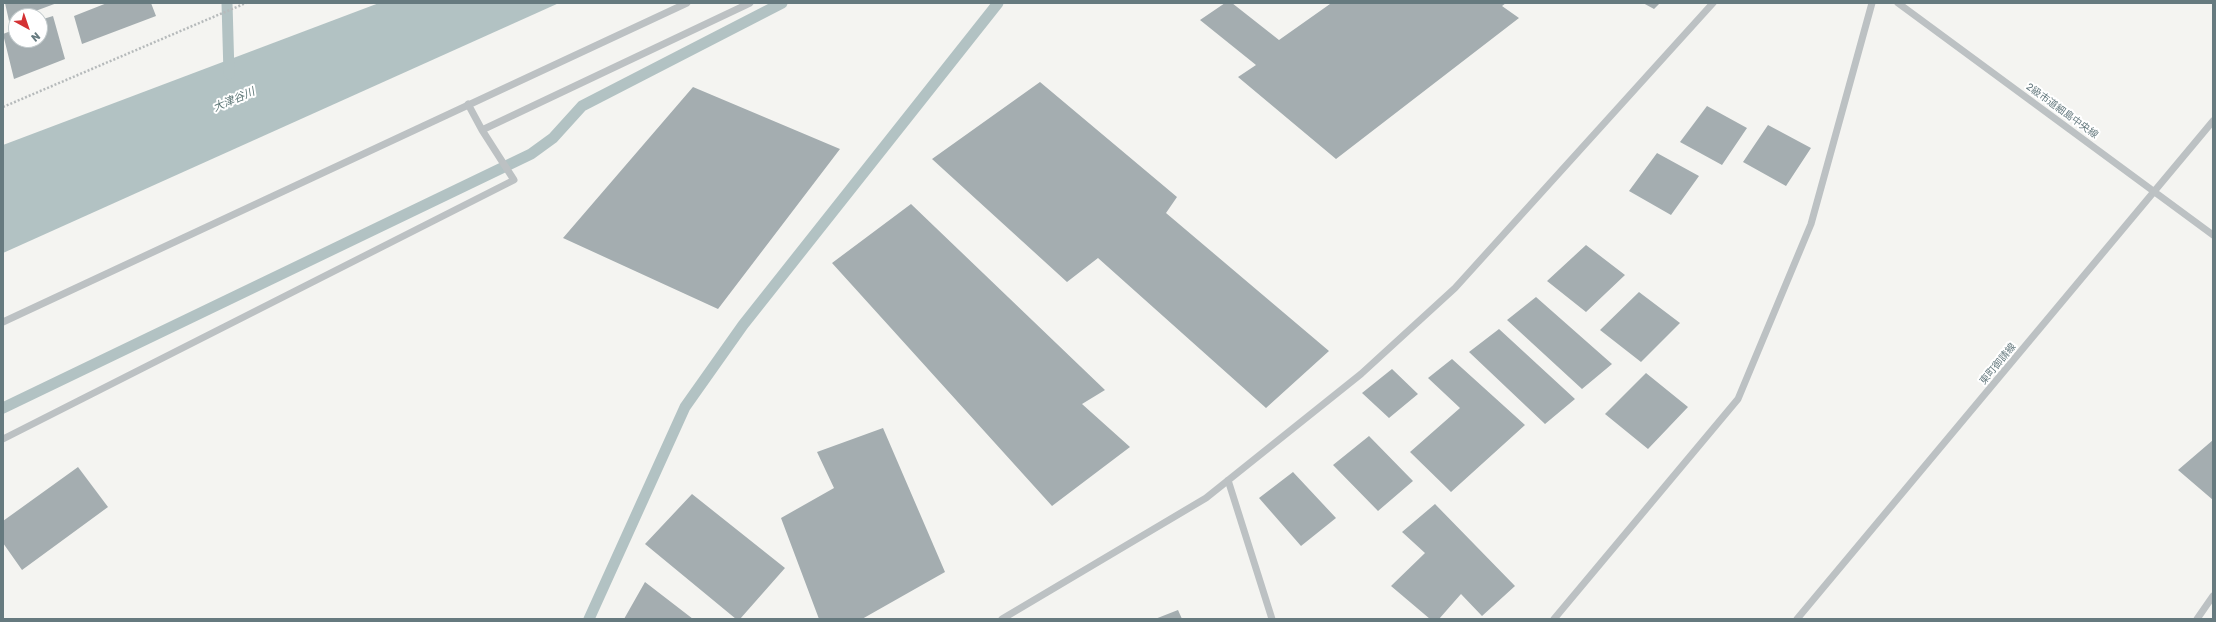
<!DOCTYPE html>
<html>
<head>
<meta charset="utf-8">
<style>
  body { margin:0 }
  #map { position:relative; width:2216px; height:622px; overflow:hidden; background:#f4f4f1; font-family:Rubik,sans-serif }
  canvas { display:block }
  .frame { position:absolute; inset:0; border:4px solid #667a7f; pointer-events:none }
  .north { position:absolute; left:8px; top:8px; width:40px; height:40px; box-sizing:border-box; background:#fff; border:1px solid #c2cacc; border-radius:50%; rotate:140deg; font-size:11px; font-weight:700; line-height:16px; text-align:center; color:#667a7f }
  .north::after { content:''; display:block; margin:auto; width:14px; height:18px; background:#d43234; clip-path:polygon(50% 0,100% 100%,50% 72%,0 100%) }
</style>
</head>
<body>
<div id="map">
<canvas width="2216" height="622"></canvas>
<div class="frame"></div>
<div class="north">N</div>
</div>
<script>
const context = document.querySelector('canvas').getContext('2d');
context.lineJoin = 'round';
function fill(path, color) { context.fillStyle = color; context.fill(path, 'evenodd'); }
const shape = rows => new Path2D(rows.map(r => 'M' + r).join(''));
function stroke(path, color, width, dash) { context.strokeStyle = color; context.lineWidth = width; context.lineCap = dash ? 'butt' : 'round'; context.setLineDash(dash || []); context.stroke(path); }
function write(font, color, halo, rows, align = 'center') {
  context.font = font + ' Rubik,"Noto Sans JP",sans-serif'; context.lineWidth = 4; context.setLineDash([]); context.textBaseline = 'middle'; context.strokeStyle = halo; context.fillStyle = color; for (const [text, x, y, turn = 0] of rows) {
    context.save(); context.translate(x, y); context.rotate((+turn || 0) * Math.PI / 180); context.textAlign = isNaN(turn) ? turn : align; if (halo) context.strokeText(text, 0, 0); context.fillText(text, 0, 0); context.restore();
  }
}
const water = shape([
  [379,3,559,3,3,253,3,145]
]);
const stream = shape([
  [227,3,229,74],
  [3,408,531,154,553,138,582,106,782,3],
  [589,619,685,407,743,325,998,3]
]);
const building = shape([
  [5,3,57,3,22,16,16,16,16,18,9,21],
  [107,3,151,3,156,16,82,44,74,16],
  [1225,3,1232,3,1279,40,1330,4,1328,3,1506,3,1502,6,1519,18,1336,159,1238,77,1256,65,1200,20],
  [1643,3,1660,3,1654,9],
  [53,16,65,59,14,79,3,34,16,29,16,40,40,40,40,20],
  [1040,82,1177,197,1166,213,1329,351,1266,408,1098,258,1067,282,932,159],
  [693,87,840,149,718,309,563,238],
  [1707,106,1747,128,1722,165,1680,142],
  [1768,125,1811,148,1786,186,1743,162],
  [1657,153,1699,176,1671,215,1629,191],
  [911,204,1105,390,1082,404,1130,447,1052,506,832,263],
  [1586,245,1625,275,1586,312,1547,281],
  [1639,292,1680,323,1641,362,1600,330],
  [1536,297,1612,364,1582,389,1507,320],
  [1499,329,1575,399,1545,424,1469,352],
  [1452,359,1525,425,1451,492,1410,452,1460,408,1428,378],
  [1392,369,1418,394,1389,418,1362,393],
  [1646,373,1688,407,1648,449,1605,414],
  [883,428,945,572,862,619,819,619,781,518,834,488,817,452],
  [1369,436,1413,481,1378,511,1333,465],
  [2213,440,2213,500,2178,470],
  [78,467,108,507,22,570,3,543,3,521],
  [1293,472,1336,518,1301,546,1259,498],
  [692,494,785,568,740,619,736,619,645,544],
  [1435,504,1515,586,1482,616,1461,594,1439,619,1430,619,1391,586,1425,553,1402,532],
  [645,582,693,619,624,619],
  [1178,610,1182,619,1155,619]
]);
const path = shape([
  [3,107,246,3]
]);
const minor = shape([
  [1898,3,2213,235],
  [468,104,482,130],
  [3,322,687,3],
  [3,439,514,180,482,130,750,3],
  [1228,480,1272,619],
  [1002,619,1206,498,1361,374,1455,288,1713,3],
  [1554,619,1738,399,1811,224,1872,3],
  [1797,619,2213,121],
  [2197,619,2213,596]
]);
const streetNames = [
  ["2級市道細島中央線",2062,111,36],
  ["東町御請線",1998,364,-50]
];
const waterNames = [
  ["大津谷川",234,100,-23]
];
fill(water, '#b2c2c3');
stroke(stream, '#b2c2c3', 11);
fill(building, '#a4adb0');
stroke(path, '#b6babb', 2.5, [2, 2]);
stroke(minor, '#bcc1c3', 7);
write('10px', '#667a7f', '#fff', streetNames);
write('italic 11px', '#5d7676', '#fff', waterNames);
</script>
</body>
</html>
